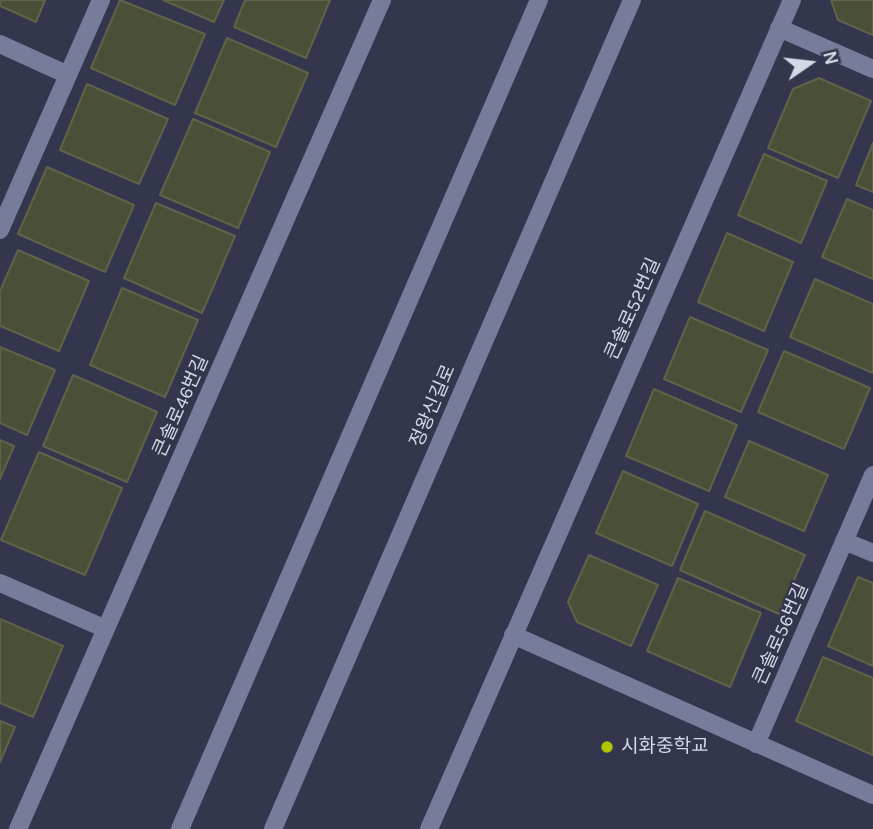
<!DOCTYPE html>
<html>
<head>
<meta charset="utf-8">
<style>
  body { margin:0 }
  #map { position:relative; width:873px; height:829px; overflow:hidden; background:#33364c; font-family:Karla,sans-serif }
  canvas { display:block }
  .north { position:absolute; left:775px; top:28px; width:70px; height:70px; -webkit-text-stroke:5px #33364c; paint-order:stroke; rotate:76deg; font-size:19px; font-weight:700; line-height:28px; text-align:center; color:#d5d8e6 }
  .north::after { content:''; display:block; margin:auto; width:24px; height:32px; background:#d5d8e6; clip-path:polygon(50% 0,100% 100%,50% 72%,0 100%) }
</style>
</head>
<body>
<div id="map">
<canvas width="873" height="829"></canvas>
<div class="north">N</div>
</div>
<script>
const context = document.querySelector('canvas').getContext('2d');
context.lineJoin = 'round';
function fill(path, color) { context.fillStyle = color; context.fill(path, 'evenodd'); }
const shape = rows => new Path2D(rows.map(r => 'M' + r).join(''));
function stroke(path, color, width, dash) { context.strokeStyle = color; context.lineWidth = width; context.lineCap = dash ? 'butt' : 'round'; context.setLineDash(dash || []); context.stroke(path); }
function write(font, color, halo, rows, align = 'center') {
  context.font = font + ' Karla,"Noto Sans KR",sans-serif'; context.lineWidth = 5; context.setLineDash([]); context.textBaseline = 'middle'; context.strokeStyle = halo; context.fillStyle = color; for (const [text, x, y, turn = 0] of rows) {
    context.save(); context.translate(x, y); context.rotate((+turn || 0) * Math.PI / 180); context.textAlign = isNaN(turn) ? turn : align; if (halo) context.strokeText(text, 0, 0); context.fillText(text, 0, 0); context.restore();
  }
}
const building = shape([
  [0,0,45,0,36,22,0,6,0,0],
  [120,0,205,34,175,105,91,68,120,0],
  [163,0,224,0,214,22,163,0],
  [245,0,330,0,306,58,234,27,245,0],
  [831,0,873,0,873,35,838,20,831,0],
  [227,38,308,73,276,147,195,113,227,38],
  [819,78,871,101,838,178,768,148,793,89,819,78],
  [87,84,168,119,139,184,60,150,87,84],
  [193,119,270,152,238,228,160,195,193,119],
  [873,143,873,192,856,185,873,143],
  [764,154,827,181,801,243,738,215,764,154],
  [47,167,134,205,105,272,18,234,47,167],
  [847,199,873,210,873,279,822,257,847,199],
  [156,203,235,236,202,313,124,278,156,203],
  [727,233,793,262,764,331,698,302,727,233],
  [18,250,89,281,59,351,0,326,0,291,18,250],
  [815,279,873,304,873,373,790,337,815,279],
  [122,288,198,320,165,397,90,365,122,288],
  [690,317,768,350,741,412,664,379,690,317],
  [0,347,55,370,27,435,0,423,0,347],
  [784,351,870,388,844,449,758,412,784,351],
  [73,375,157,412,127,482,43,446,73,375],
  [654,389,737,425,709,491,626,456,654,389],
  [0,440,14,446,0,479,0,440],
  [749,441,828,475,804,531,725,497,749,441],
  [39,452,122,488,85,575,1,540,39,452],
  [623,471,698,504,672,566,596,533,623,471],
  [705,511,805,555,779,614,680,570,705,511],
  [589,555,658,585,631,646,577,622,568,602,589,555],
  [858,577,873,583,873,666,828,646,858,577],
  [678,578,761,613,730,687,647,651,678,578],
  [0,619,63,646,33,717,0,703,0,619],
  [823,657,873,678,873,755,796,721,823,657],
  [0,721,15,727,0,762,0,721]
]);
const minor = shape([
  [779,28,873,69],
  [0,44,68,75],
  [0,230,101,0],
  [844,541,873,553],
  [0,583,106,629],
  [513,635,873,795],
  [756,744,873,475],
  [18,829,382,0],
  [180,829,539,0],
  [273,829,632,0],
  [429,829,792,0]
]);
const markers = [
  [607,747,7,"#b0c500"]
];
const streetNames = [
  ["큰솔로52번길",633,309,-66],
  ["큰솔로46번길",181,406,-66],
  ["정왕신길로",433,406,-67],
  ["큰솔로56번길",781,634,-66]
];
const poiNames = [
  ["시화중학교",621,747]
];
fill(building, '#4a4f37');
stroke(building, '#5e634a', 2);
stroke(minor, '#777c9a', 18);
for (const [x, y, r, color] of markers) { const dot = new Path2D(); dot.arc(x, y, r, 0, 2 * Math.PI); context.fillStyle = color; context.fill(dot); stroke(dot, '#33364c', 2.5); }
write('19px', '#d5d8e6', '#33364c', streetNames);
write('19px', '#d5d8e6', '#33364c', poiNames, 'left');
</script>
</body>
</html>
